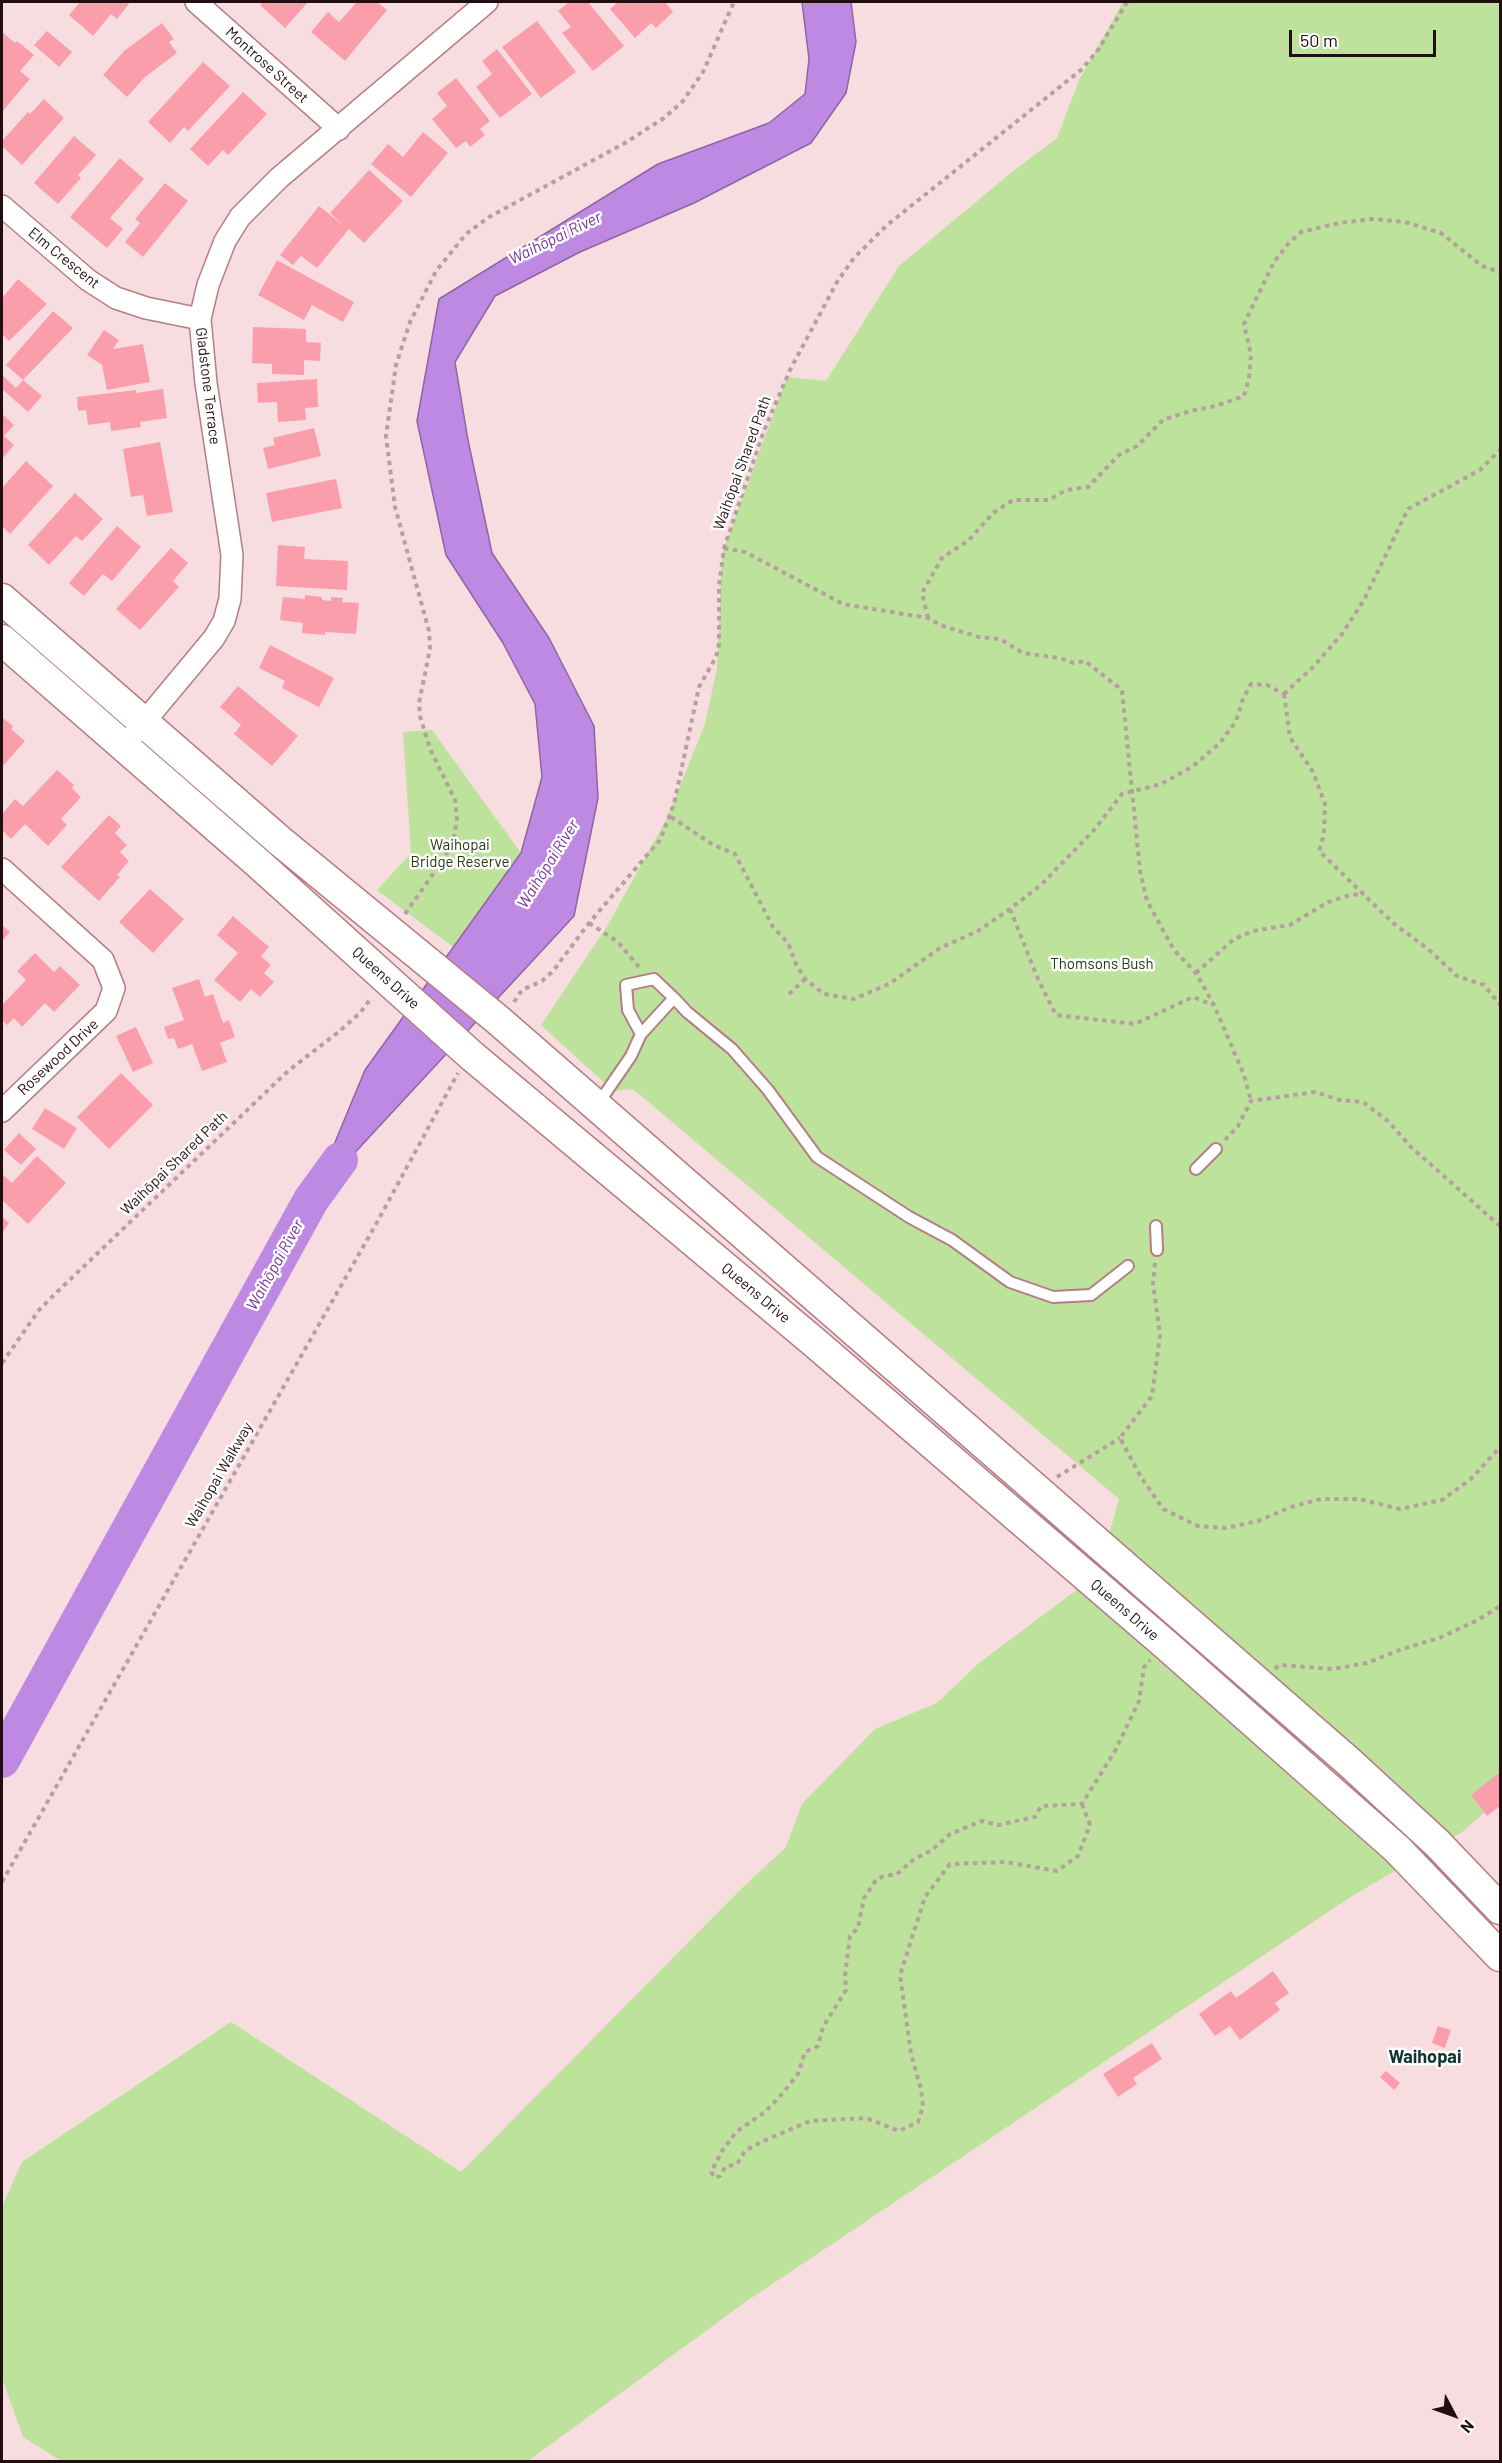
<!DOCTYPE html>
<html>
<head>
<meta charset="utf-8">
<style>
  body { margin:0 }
  #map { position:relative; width:1502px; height:2463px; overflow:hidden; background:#f7dde0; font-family:Barlow,sans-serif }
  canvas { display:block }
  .frame { position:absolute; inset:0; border:3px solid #220e11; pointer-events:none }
  .north { position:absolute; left:1424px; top:2385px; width:60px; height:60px; -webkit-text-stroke:4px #fff; paint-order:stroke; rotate:131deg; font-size:16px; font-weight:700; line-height:24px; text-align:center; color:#220e11 }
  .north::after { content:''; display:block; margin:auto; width:21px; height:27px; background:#220e11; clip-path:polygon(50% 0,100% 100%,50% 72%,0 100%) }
  .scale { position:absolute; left:1289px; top:30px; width:147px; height:27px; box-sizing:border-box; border:3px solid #220e11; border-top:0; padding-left:8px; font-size:18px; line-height:21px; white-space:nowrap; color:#220e11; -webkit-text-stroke:4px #fff; paint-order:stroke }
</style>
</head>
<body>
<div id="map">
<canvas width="1502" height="2463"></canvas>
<div class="frame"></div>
<div class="north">N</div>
<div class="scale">50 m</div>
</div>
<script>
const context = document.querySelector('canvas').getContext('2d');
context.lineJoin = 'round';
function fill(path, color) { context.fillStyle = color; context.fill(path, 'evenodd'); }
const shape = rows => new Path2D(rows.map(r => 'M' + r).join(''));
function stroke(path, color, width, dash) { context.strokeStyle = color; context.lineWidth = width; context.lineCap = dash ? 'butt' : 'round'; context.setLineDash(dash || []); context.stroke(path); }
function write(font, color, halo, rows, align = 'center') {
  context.font = font + ' Barlow,sans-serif'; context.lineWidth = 5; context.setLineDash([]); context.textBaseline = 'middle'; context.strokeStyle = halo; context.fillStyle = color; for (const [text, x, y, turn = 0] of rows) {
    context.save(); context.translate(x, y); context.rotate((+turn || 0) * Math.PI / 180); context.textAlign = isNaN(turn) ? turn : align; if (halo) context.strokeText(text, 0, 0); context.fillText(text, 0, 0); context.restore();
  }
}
const green = shape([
  [1123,2,1500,2,1500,1799,1462,1832,1352,1896,744,2303,528,2461,61,2461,23,2437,2,2378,2,2207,22,2162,231,2022,461,2172,739,1891,786,1847,802,1804,875,1729,937,1703,979,1663,1098,1574,1119,1499,633,1089,613,1091,541,1025,606,928,666,820,705,724,717,668,722,553,787,377,826,381,899,266,1012,172,1057,138,1080,78],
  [432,730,521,853,453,947,377,890,411,853,403,732]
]);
const water = shape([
  [802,2,851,2,856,42,846,93,811,143,694,203,580,252,495,296,455,362,468,440,492,553,549,638,594,726,598,798,574,916,311,1200,365,1070,521,853,542,777,535,704,503,643,446,555,417,421,439,299,658,164,769,123,805,94,809,59,802,2]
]);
const river = shape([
  [2,1760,311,1200,340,1160]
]);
const building = shape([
  [80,2,126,2,129,4,117,19,111,14,93,36,69,15],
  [263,2,308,2,285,28,260,5],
  [357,2,377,2,387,10,345,61,311,32,328,12,339,22],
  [569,2,588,2,624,46,593,71,562,33,571,27,558,11],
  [618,2,668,2,666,3,673,12,656,28,651,23,635,38,610,9],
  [537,21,576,72,541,98,502,47],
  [162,23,174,39,169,42,177,53,144,78,127,97,103,75,124,51],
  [47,31,72,52,59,67,34,45],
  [2,32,15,43,17,41,34,55,20,71,30,79,2,112],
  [497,49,532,94,500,118,476,87,492,74,482,61],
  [203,62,230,86,188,131,184,127,170,143,148,122],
  [456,78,490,121,480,129,485,135,470,147,466,141,456,148,432,119,447,106,437,93],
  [243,92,267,114,228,155,223,150,208,166,190,149],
  [44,99,64,118,22,165,2,146,2,141,28,112,30,114],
  [423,132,448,153,411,197,371,164,388,144,403,157],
  [74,136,96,155,78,175,81,178,58,204,34,183],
  [120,158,144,179,110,218,123,229,107,248,70,217],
  [369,170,403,201,364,243,349,229,317,268,301,256,293,265,280,255,319,206,347,228,330,213],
  [165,183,188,201,143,257,125,242,140,223,135,219],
  [277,260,354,302,343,322,312,305,304,320,258,295],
  [18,279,47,304,9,341,2,334,2,298],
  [53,311,73,328,23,380,6,365],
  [253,327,306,329,306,342,321,343,320,361,304,360,304,375,272,374,272,364,252,363],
  [104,330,119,340,113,349,143,344,150,382,107,390,102,365,87,355],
  [3,376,16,388,23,380,42,396,28,412,2,389],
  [317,379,318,407,305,408,306,420,278,422,277,402,258,403,257,383],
  [163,389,167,418,140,422,141,427,111,431,110,422,88,425,86,410,78,411,77,397,136,390,136,393],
  [2,414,14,425,4,436,14,445,2,459],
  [314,428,321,456,268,469,263,448,275,445,273,438],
  [160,442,173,512,147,516,143,495,131,497,123,449],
  [26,461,53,486,10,534,2,526,2,488],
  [336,479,342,508,272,522,266,493],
  [75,493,103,519,82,541,76,536,49,565,28,545],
  [117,526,141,547,112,581,103,574,84,596,69,583],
  [278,545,305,547,304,559,348,561,347,590,276,586],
  [171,548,188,563,173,581,179,587,140,630,116,609],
  [305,595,322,597,322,600,331,601,331,597,343,598,342,602,359,603,356,634,325,632,325,635,302,633,303,623,280,620,283,597,305,599],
  [270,645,334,678,319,707,282,688,285,681,259,668],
  [238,686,298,736,272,766,234,734,241,725,220,707],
  [3,718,13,726,11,729,25,741,2,767],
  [57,770,74,785,72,788,81,797,61,819,67,825,48,846,25,824,11,839,2,830,2,814,15,799,23,806],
  [109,815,121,826,115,833,127,845,120,852,129,861,117,875,120,877,99,901,61,867],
  [150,889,184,919,153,953,119,922],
  [233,916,269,947,261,956,271,965,264,973,274,982,260,997,251,989,240,1002,214,980,238,953,217,935],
  [2,925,10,932,2,941],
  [35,953,54,972,60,966,80,985,54,1012,45,1003,22,1027,14,1018,7,1025,2,1020,2,1005,26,980,17,971],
  [199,979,205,997,213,994,223,1023,229,1020,235,1037,220,1043,227,1062,202,1071,192,1044,178,1049,174,1038,168,1039,164,1027,184,1020,172,988],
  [136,1027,153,1063,133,1072,116,1036],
  [121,1073,153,1105,109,1149,77,1117],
  [45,1108,77,1128,64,1149,32,1129],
  [19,1133,36,1149,21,1165,4,1150],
  [37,1156,66,1183,28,1224,2,1200,2,1174,12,1183],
  [2,1217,9,1223,2,1233],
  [1500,1772,1500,1806,1487,1816,1471,1795],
  [1273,1971,1289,1993,1275,2003,1280,2010,1240,2040,1230,2026,1215,2036,1199,2014,1231,1991,1236,1998],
  [1438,2026,1451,2030,1445,2048,1432,2043],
  [1152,2043,1162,2059,1133,2078,1137,2084,1118,2097,1103,2074],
  [1386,2071,1400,2083,1394,2090,1380,2077]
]);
const path = shape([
  [724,548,745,552,843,604,928,618,940,625,979,637,1000,639,1023,653,1059,658,1074,663,1085,661,1122,690,1140,871,1147,901,1174,950,1196,973,1214,1005,1244,1075,1251,1101],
  [928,618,922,593,942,558,969,540,993,513,1013,500,1049,500,1066,490,1088,487,1119,455,1137,446,1163,420,1190,411,1216,406,1244,396,1249,378,1251,355,1244,324,1274,262,1288,244,1301,232,1339,223,1372,219,1405,222,1441,233,1482,266,1500,272],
  [1284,694,1290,737,1313,772,1325,804,1324,834,1319,851,1393,923,1428,949,1457,976,1484,985,1500,1005],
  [1284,694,1313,667,1342,634,1364,600,1408,509,1480,470,1500,450],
  [671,817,712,844,735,854,773,927,788,943,796,964,805,979,824,994,854,999,889,984,940,948,978,931,1010,909,1041,885,1094,830,1122,794,1161,784,1192,767,1220,743,1236,721,1243,699,1251,684,1267,685,1284,694],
  [1010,909,1038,979,1056,1015,1135,1024,1193,997,1213,1005],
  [405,914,445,857,454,837,457,819,455,800,430,749,420,716,419,703,430,649,429,631,395,507,386,436,396,365,410,322,436,271,466,234,489,217,625,143,664,118,683,101,703,72,734,2],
  [589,923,618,942,639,967],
  [1196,973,1234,939,1253,931,1290,925,1328,902,1350,895,1364,894],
  [789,994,805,979],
  [514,1002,522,990,542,981,553,971,589,923,660,840,674,804,699,687,716,657,719,644,719,586,724,548,763,433,790,370,837,282,854,258,886,226,1081,70,1098,50,1127,2],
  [1225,1140,1238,1126,1251,1101,1315,1092,1340,1100,1363,1102,1388,1121,1411,1147,1500,1226],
  [1155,1263,1153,1283,1160,1335,1152,1396,1120,1438,1141,1477,1163,1509,1198,1526,1226,1528,1258,1521,1291,1507,1321,1499,1359,1499,1400,1509,1442,1500,1471,1479,1500,1447],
  [2,1363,39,1310,56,1293,288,1071,336,1034,360,1013,371,998],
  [1057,1477,1120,1438],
  [1275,1669,1279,1665,1333,1669,1367,1663,1402,1649,1439,1638,1478,1620,1500,1606],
  [1082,1804,1090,1825,1078,1856,1057,1871,1006,1862,950,1864,925,1897,900,1975,911,2054,921,2089,923,2106,918,2122,899,2131,866,2118,810,2121,761,2142,745,2151,737,2164,725,2167,720,2176,715,2178,711,2172,722,2151,736,2132,765,2112,782,2094,798,2074,805,2052,818,2046,823,2027,846,1990,845,1975,850,1936,858,1928,864,1898,876,1880,884,1876,897,1874,913,1860,932,1850,950,1834,982,1821,998,1825,1035,1817,1041,1806,1082,1804,1115,1751,1139,1701,1144,1667,1150,1660],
  [2,1882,375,1226,458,1073]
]);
const lane = shape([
  [641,1034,628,1010,626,985,654,979,674,998],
  [598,1104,631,1056,641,1034,674,998,687,1012,732,1049,768,1090,817,1157,909,1217,952,1240,1010,1282,1053,1297,1091,1295,1128,1266],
  [1196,1169,1216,1149],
  [1156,1226,1157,1250]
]);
const street = shape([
  [196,2,339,129],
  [2,206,88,280,116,298,146,308,200,319],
  [135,733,214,638,224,621,230,599,232,555,206,383,200,319,208,285,225,241,240,217,279,178,487,2],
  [2,869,103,960,114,988,106,1011,2,1111]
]);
const secondary = shape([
  [2,599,280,841,498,1020,1349,1762,1437,1843,1500,1909],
  [2,640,259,864,472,1056,814,1342,1165,1644,1397,1849,1500,1956]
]);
const streetNames = [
  ["Montrose Street",267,65,42],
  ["Elm Crescent",64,258,39],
  ["Gladstone Terrace",208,386,83],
  ["Waihōpai Shared Path",742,463,-70],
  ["Queens Drive",386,978,42],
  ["Rosewood Drive",58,1057,-43],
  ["Waihōpai Shared Path",174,1163,-44],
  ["Queens Drive",756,1293,40],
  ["Waihopai Walkway",219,1475,-60],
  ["Queens Drive",1125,1610,41]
];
const parkNames = [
  ["Waihopai",460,845],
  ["Bridge Reserve",460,862],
  ["Thomsons Bush",1102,964]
];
const waterNames = [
  ["Waihōpai River",555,238,-26],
  ["Waihōpai River",548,864,-58],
  ["Waihōpai River",275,1265,-61]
];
const quarterNames = [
  ["Waihopai",1425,2057]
];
fill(green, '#bde29b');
fill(water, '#be89e3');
stroke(water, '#8f64a4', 1.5);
stroke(river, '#be89e3', 36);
fill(building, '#fa9eab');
stroke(lane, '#b67d85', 14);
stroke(street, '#b67d85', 24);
stroke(secondary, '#b67d85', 33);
stroke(path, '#b69ea1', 4, [4.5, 4.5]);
stroke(lane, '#fff', 10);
stroke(street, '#fff', 21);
stroke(secondary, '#fff', 30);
write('15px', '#220e11', '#fff', streetNames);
write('15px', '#253810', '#fff', parkNames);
write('italic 16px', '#74329b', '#fff', waterNames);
write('bold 18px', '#113432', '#fff', quarterNames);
</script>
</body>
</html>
